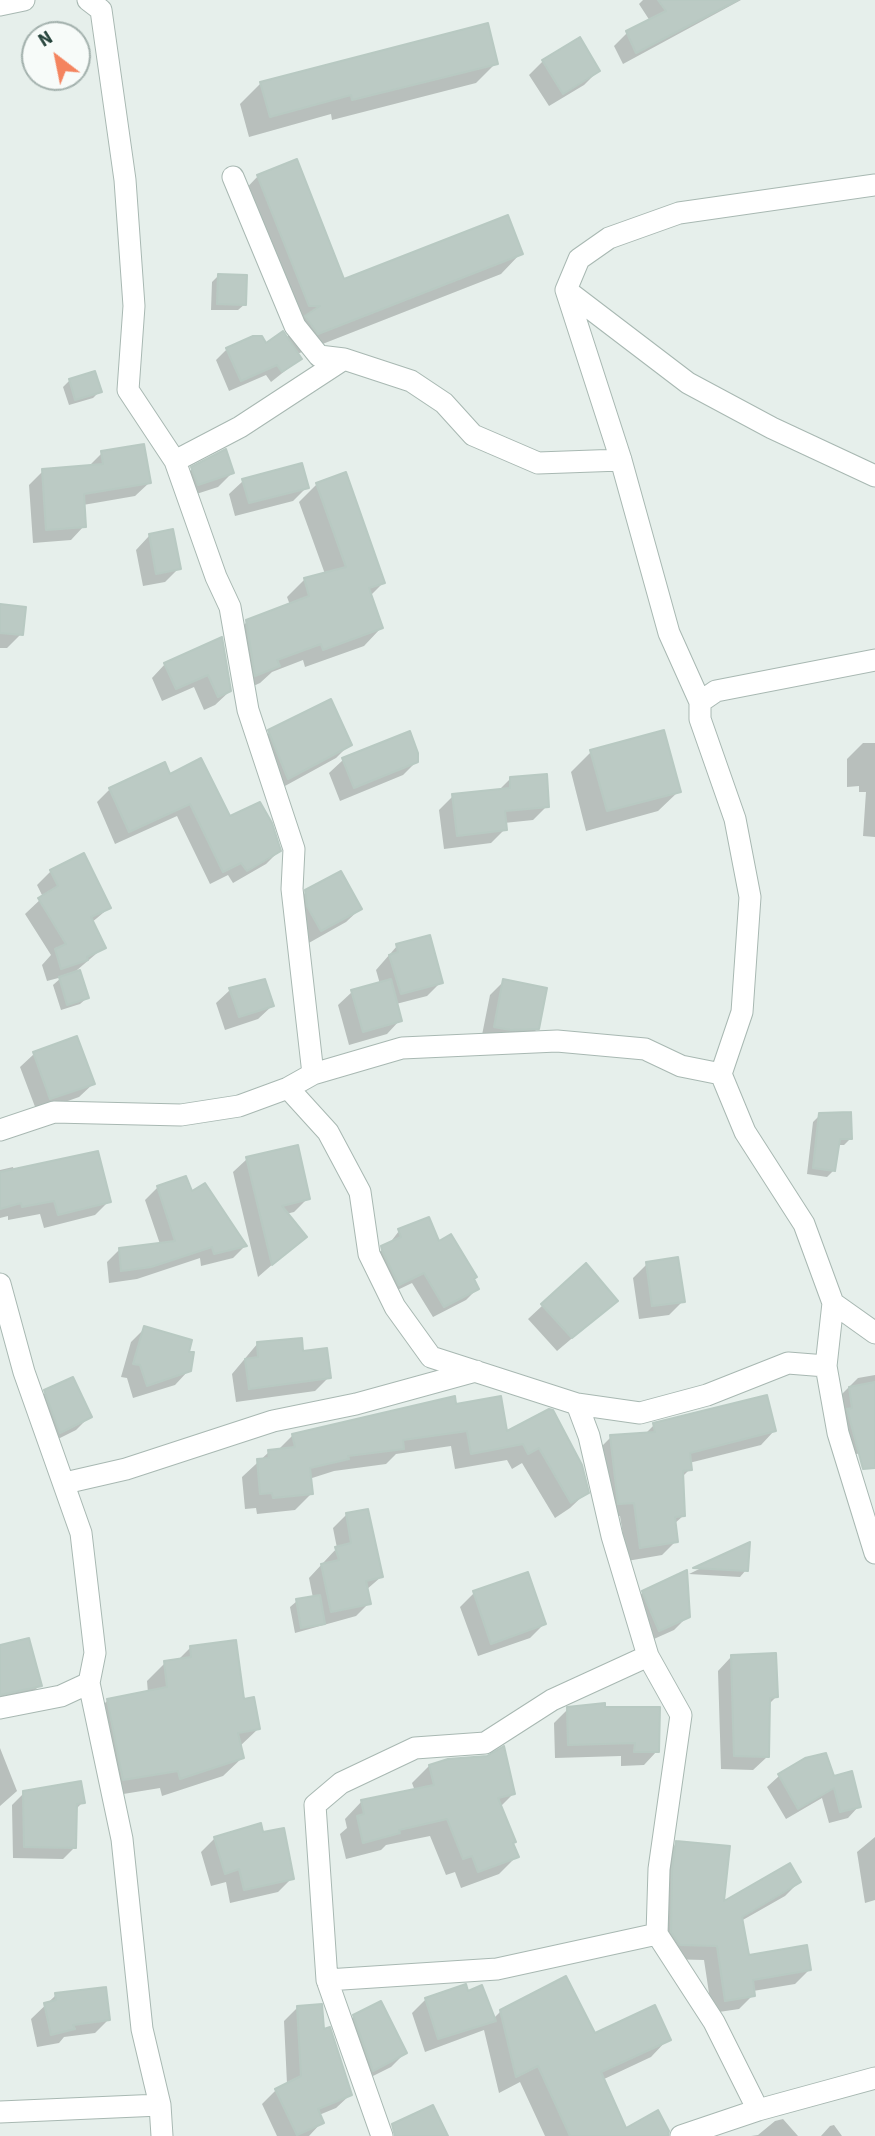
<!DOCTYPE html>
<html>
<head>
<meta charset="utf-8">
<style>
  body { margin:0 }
  #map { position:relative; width:875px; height:2136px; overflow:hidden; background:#e6efeb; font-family:"Source Sans 3",sans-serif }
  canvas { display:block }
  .north { position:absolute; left:21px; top:21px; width:70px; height:70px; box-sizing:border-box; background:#f7fbf9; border:2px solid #a3b1ad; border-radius:50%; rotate:328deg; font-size:19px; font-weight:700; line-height:28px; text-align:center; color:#24423a }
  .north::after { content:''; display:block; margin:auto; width:24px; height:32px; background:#f4845f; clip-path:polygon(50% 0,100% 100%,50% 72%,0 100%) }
</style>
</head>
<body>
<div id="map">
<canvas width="875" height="2136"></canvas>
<div class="north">N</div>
</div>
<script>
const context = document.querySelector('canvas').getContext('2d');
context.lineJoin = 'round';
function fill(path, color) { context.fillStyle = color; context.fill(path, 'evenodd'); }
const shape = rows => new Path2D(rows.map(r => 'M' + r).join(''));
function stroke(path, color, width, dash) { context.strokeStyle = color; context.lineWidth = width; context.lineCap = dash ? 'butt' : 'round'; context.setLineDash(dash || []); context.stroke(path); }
const shadow = shape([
  [643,0,741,0,623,64,614,46,627,33,650,21,639,4],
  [543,61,598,71,584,85,549,106,529,75],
  [496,63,476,83,332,120,331,114,249,137,240,104,261,83],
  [258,176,343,282,521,253,501,274,297,354,300,359,271,382,266,375,229,391,216,360,227,349,265,346,286,338,298,326,238,197],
  [218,276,245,304,238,310,211,310,212,282],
  [70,380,100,391,93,398,69,405,63,387],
  [102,453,149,483,135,496,83,505,84,526,71,540,33,543,29,485,43,471,88,467],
  [192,469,232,473,218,487,184,498,178,483],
  [243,481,307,487,293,501,235,516,229,494],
  [317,484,383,583,370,596,381,628,364,646,305,667,303,660,272,672,260,683,238,693,229,639,247,622,290,605,287,597,305,579,325,574,299,502],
  [149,536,179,568,165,582,143,586,136,550],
  [0,606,21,634,7,648,0,648],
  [220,639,230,691,215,705,204,710,194,687,162,701,152,678,165,664],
  [270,732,350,744,336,758,274,792,256,745],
  [863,743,875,743,875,837,863,836,866,792,859,792,859,786,847,787,847,759],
  [591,752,679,791,658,811,586,831,571,772],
  [343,760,417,761,403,775,340,801,329,773],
  [169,776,230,819,279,851,266,864,233,883,228,875,210,884,177,816,115,844,97,802,110,789],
  [510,779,547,806,533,820,504,823,505,829,491,843,444,849,439,810,453,796,498,791],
  [51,871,109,908,91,923,103,948,70,976,87,998,80,1004,61,1010,53,985,62,977,47,981,42,965,51,955,25,914,43,897,37,885],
  [306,892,360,909,346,922,307,944,292,906],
  [397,946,441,982,427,996,396,1004,400,1020,387,1034,349,1045,338,1005,352,992,380,984,376,970],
  [504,981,538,1028,524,1042,481,1040,490,995],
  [230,990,272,1006,258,1019,225,1030,216,1003],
  [34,1054,93,1084,79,1097,37,1112,20,1067],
  [820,1115,851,1138,844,1145,837,1145,833,1171,827,1177,807,1174,813,1122],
  [247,1159,308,1198,294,1212,286,1214,305,1236,258,1277,233,1172],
  [13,1167,14,1171,109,1201,95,1215,44,1228,40,1214,8,1220,8,1216,0,1218,0,1170],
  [158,1187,191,1194,245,1246,233,1258,201,1266,200,1258,137,1279,109,1283,107,1262,119,1250,160,1244,145,1200],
  [399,1231,438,1244,477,1289,466,1300,433,1317,412,1283,387,1295,371,1259,389,1244],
  [647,1264,683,1301,669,1315,639,1319,633,1278],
  [586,1265,616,1301,557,1351,528,1319],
  [145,1328,187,1353,189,1370,175,1385,133,1398,127,1378,121,1377,131,1342],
  [258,1343,301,1353,329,1377,315,1391,236,1402,232,1374],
  [875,1375,875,1450,838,1458,841,1395,858,1378],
  [46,1392,90,1416,76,1430,46,1445,32,1406],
  [454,1406,506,1434,549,1411,587,1492,570,1508,555,1518,522,1463,512,1469,507,1460,455,1469,451,1446,396,1454,386,1464,334,1471,309,1479,311,1494,295,1510,257,1514,256,1508,245,1509,242,1477,269,1452,277,1451,293,1435],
  [654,1425,774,1431,761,1445,689,1463,690,1469,681,1478,683,1516,674,1524,676,1541,662,1555,627,1561,620,1516,605,1517,597,1451,611,1437,644,1435],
  [346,1515,381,1577,366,1590,369,1603,356,1616,295,1633,290,1607,297,1601,313,1598,309,1578,337,1548,333,1528],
  [748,1545,746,1570,740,1577,689,1574],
  [643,1592,688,1616,674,1630,645,1643,629,1606],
  [474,1593,544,1624,530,1638,478,1656,460,1607],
  [0,1647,40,1685,26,1699,0,1706],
  [191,1647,243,1701,258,1729,239,1747,242,1758,223,1776,162,1796,160,1788,105,1797,89,1719,107,1701,148,1693,147,1681,165,1663,177,1661],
  [731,1657,776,1697,769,1704,767,1757,753,1770,721,1769,718,1671],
  [568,1709,603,1709,657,1751,644,1765,621,1766,621,1756,555,1758,554,1723],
  [0,1748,17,1791,0,1806],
  [806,1760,833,1779,859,1806,848,1818,829,1823,822,1798,786,1819,767,1787,779,1776],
  [429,1766,513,1794,500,1807,516,1857,499,1874,461,1888,455,1872,446,1875,430,1836,386,1845,381,1850,346,1859,340,1834,347,1828,345,1819,362,1801,415,1791,412,1783],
  [24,1793,83,1802,75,1810,74,1848,63,1859,13,1858,12,1805],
  [875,1837,875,1900,865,1903,857,1852],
  [215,1838,292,1878,278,1892,230,1903,226,1882,211,1886,201,1852],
  [677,1843,722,1904,799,1882,785,1896,741,1921,748,1957,809,1970,795,1984,753,1991,753,1995,739,2009,712,2013,704,1960,666,1959,663,1857],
  [467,1993,493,2019,501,2011,594,2036,668,2039,651,2057,602,2080,627,2136,545,2136,520,2082,499,2093,484,2030,425,2052,412,2013,426,1999],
  [56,1995,109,2019,95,2033,64,2037,59,2043,37,2047,31,2019],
  [298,2007,322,2032,350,2095,336,2108,319,2115,322,2122,309,2136,277,2136,262,2104,276,2090,287,2084,284,2021],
  [354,2016,405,2053,391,2067,359,2083,340,2030],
  [783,2119,798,2136,751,2136,758,2135,775,2121],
  [834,2125,842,2136,821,2136,830,2126]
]);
const building = shape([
  [658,0,738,0,636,53,626,31,666,11,658,0],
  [488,23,498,64,352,100,351,95,270,117,260,82,488,23],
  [580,37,600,71,563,94,542,60,580,37],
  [297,159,344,279,508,215,523,254,318,334,305,316,320,306,309,306,257,175,297,159],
  [218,274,247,275,246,305,217,304,218,274],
  [283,331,302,359,282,372,277,365,241,381,226,348,253,336,262,336,266,343,283,331],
  [95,371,102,392,75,400,69,379,95,371],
  [144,444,151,483,84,494,86,527,46,530,42,469,103,464,101,451,144,444],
  [226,449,234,473,198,485,191,467,226,449],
  [302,463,309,488,249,503,242,479,302,463],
  [346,472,385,583,369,588,383,628,323,650,321,644,277,660,280,666,255,676,246,620,309,596,304,578,346,567,316,483,346,472],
  [173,529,181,569,156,574,149,534,173,529],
  [0,604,26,607,23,635,0,633,0,604],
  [222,637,231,691,218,697,208,675,176,689,164,663,222,637],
  [331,699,352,745,288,779,268,730,331,699],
  [664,730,681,792,607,811,590,750,664,730],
  [410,731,418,753,418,762,354,788,342,758,410,731],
  [201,758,230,816,260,802,272,823,281,851,247,871,241,863,223,872,190,804,129,832,109,788,165,762,170,774,201,758],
  [547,774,549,807,505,811,507,830,457,836,452,794,510,788,510,777,547,774],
  [84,853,111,908,91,917,106,948,87,957,88,960,61,969,55,949,66,944,38,898,58,886,50,870,84,853],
  [341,871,362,909,321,931,307,906,305,890,341,871],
  [430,935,443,983,401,994,389,955,398,952,396,944,430,935],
  [80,970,89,998,67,1005,59,977,80,970],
  [265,979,274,1006,239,1017,229,988,265,979],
  [391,979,402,1021,363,1032,351,990,391,979],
  [503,979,547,988,539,1029,511,1030,494,1027,503,979],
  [77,1036,95,1084,50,1099,33,1052,77,1036],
  [851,1112,852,1139,840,1139,835,1171,813,1168,819,1113,851,1112],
  [298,1145,310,1199,282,1206,307,1237,272,1265,246,1157,298,1145],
  [98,1151,111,1202,58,1215,54,1201,22,1207,21,1203,0,1209,0,1172,98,1151],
  [186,1176,192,1191,205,1183,247,1246,214,1254,212,1247,151,1267,121,1271,119,1248,175,1241,157,1186,186,1176],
  [429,1217,439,1241,451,1234,477,1277,474,1279,479,1289,444,1307,424,1273,399,1285,382,1250,381,1246,401,1237,398,1229,429,1217],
  [678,1257,685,1302,652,1306,646,1262,678,1257],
  [586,1263,618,1301,572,1338,541,1304,586,1263],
  [144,1326,192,1340,189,1352,194,1352,191,1371,147,1386,140,1365,133,1364,144,1326],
  [302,1338,303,1351,327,1348,331,1378,249,1389,245,1359,258,1357,257,1342,302,1338],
  [73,1377,92,1417,60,1433,44,1390,73,1377],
  [875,1382,875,1468,863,1469,847,1409,852,1408,849,1387,875,1382],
  [767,1395,776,1431,690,1453,692,1470,683,1471,685,1516,675,1517,678,1542,640,1548,634,1503,618,1504,610,1435,655,1432,653,1423,767,1395],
  [455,1396,456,1404,501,1396,507,1431,549,1409,553,1410,582,1465,589,1493,571,1503,539,1448,528,1454,523,1444,471,1454,467,1431,403,1440,404,1449,348,1456,349,1459,310,1468,313,1494,273,1498,272,1493,260,1494,257,1459,269,1458,268,1450,295,1447,292,1434,455,1396],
  [368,1509,383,1577,366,1581,371,1604,331,1612,321,1564,339,1560,335,1547,351,1543,346,1513,368,1509],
  [750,1542,748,1571,693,1568,750,1542],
  [687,1570,690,1617,659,1631,642,1591,687,1570],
  [528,1572,546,1624,491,1644,473,1591,528,1572],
  [320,1595,325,1624,301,1628,296,1599,320,1595],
  [29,1638,42,1686,0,1695,0,1645,29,1638],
  [236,1640,244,1699,254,1697,260,1729,238,1733,244,1758,180,1779,178,1771,123,1780,107,1699,167,1687,164,1661,191,1657,190,1646,236,1640],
  [776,1653,778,1697,770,1698,769,1757,734,1756,731,1655,776,1653],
  [605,1703,605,1707,660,1707,659,1752,634,1752,635,1743,568,1745,567,1707,605,1703],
  [504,1746,515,1794,498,1798,516,1842,513,1843,519,1857,478,1872,472,1856,463,1859,447,1819,399,1830,400,1833,363,1843,357,1816,364,1814,361,1800,434,1785,429,1765,448,1759,487,1756,504,1746],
  [826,1753,834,1776,852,1771,861,1807,840,1812,834,1788,798,1809,778,1774,805,1758,826,1753],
  [81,1781,85,1803,77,1804,76,1848,24,1847,23,1791,81,1781],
  [261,1823,263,1832,284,1828,294,1879,244,1890,239,1869,225,1874,214,1837,261,1823],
  [676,1841,730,1846,724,1901,790,1863,801,1882,742,1917,749,1955,807,1945,811,1970,753,1980,755,1996,725,2001,717,1946,680,1945,671,1932,672,1870,676,1841],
  [566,1976,595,2033,655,2005,671,2040,601,2072,626,2128,658,2110,669,2131,668,2136,570,2136,538,2066,516,2077,500,2010,566,1976],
  [466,1984,468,1991,482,1985,496,2021,438,2039,425,1998,466,1984],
  [106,1987,110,2020,73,2025,75,2029,51,2035,44,2003,56,2000,55,1993,106,1987],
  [381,2001,407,2053,373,2071,353,2015,381,2001],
  [322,2004,324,2029,330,2027,352,2095,318,2109,324,2123,297,2135,275,2089,301,2076,297,2006,322,2004],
  [433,2105,448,2136,395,2136,392,2124,433,2105]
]);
const minor = shape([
  [88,0,101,10,125,180,134,306,128,390,175,461,216,577,230,607,248,710,294,849,292,889,313,1074],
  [0,5,24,0],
  [233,177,295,326,319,356,344,359,411,381,444,403,473,435,538,463,621,460],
  [566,290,688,383,772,428,875,476],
  [175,461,240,427,344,359],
  [700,702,669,633,621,460,566,290,579,259,609,238,679,213,875,185],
  [721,1074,742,1012,750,897,735,819,700,719,700,702,716,691,875,660],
  [288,1088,328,1132,360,1192,369,1254,395,1307,431,1357,577,1404,640,1413,707,1395,788,1363,826,1366],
  [0,1130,54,1112,181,1115,239,1106,288,1088,313,1074,402,1048,557,1041,645,1049,681,1066,721,1074,745,1132,804,1224,833,1303,875,1333],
  [0,1284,24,1372,81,1533,95,1653,89,1683,61,1696,0,1708],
  [833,1303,826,1366,838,1433,875,1553],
  [577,1404,589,1436,612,1536,648,1656,681,1715,659,1869,657,1934,714,2022,758,2110],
  [65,1483,126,1469,273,1421,356,1404,476,1371],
  [89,1683,122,1839,142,2029,160,2105,162,2136],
  [327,1980,497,1969,657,1934],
  [0,2112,160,2105],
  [382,2136,327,1980,315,1805,341,1783,415,1748,485,1743,552,1700,648,1656],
  [681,2136,758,2110,875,2078]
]);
fill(shadow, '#0003');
fill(building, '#bbcac4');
stroke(building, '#b8c9c2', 2);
stroke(minor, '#a8b8b2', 23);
stroke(minor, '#fff', 21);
</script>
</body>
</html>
